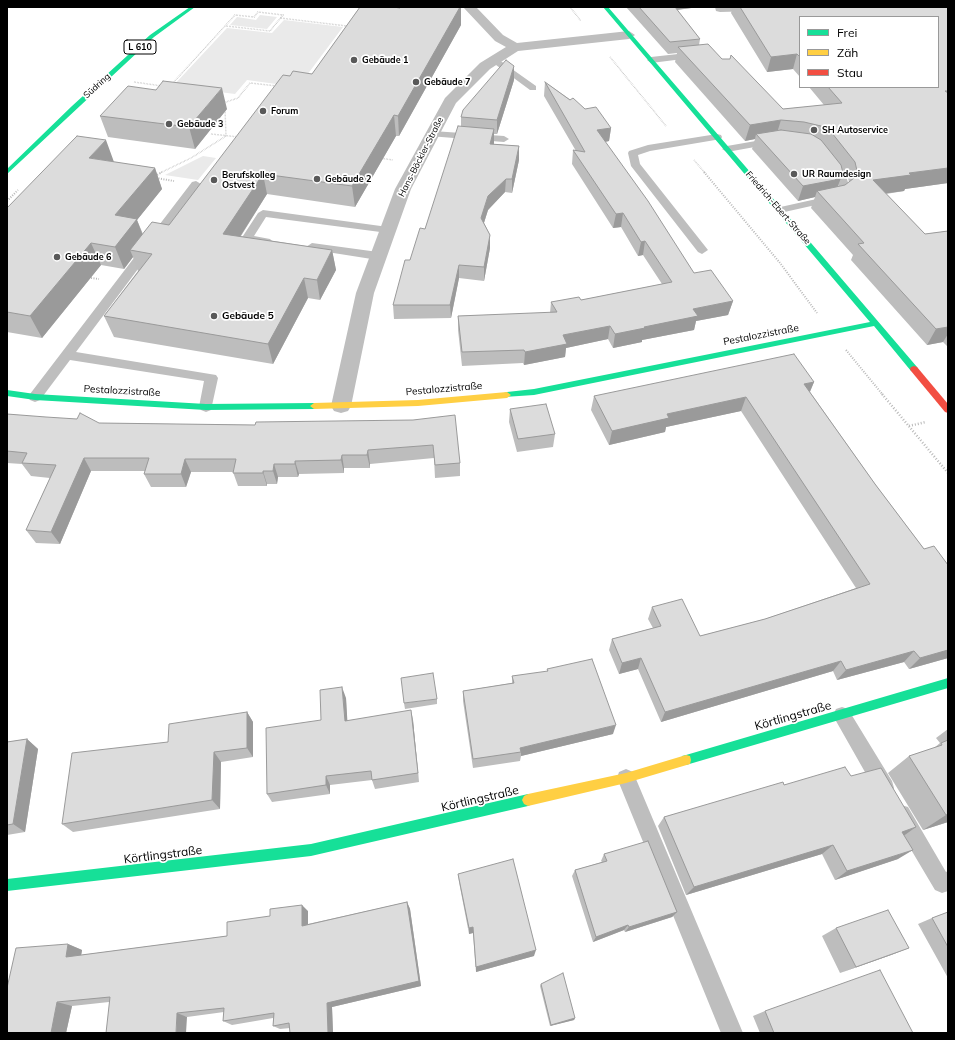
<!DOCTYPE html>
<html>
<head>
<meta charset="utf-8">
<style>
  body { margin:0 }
  #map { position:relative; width:955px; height:1040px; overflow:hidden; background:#fff; font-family:Mulish,sans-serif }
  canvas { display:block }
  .frame { position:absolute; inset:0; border:8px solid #000; pointer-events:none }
  .legend { position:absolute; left:799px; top:16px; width:140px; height:72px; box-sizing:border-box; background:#fff; border:1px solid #999; margin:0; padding:5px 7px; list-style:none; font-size:12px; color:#000 }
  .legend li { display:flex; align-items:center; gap:8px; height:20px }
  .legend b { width:20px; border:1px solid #999 }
</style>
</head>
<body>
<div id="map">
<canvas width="955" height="1040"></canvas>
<div class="frame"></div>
<ul class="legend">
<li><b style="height:5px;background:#16e098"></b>Frei</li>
<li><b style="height:5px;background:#ffcf43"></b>Zäh</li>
<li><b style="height:5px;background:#f24e42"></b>Stau</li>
</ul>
</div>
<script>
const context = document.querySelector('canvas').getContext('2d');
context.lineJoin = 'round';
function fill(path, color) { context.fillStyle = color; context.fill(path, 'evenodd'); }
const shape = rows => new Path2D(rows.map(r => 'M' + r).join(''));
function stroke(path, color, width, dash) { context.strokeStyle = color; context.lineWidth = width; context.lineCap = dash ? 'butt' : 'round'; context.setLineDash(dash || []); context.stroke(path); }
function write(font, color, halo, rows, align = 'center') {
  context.font = font + ' Mulish,sans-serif'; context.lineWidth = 3.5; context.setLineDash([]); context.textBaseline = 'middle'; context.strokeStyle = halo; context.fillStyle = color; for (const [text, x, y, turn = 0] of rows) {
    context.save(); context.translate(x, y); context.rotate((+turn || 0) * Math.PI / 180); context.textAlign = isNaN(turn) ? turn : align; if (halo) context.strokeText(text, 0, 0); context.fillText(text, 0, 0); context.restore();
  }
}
const green = shape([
  [260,15,277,17,267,29,230,25,237,17,256,20],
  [284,20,343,27,298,87,247,80,235,94,173,86,227,28,272,33],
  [203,156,216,158,198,180,165,175]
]);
const pathFar2 = shape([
  [570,7,581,21],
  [280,18,347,26,346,27],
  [610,57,666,126],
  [134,82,162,86],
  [172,84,235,15,254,17,258,12,283,15,270,31,226,26],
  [223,103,238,98,250,83,277,86],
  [211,134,239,137],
  [380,158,393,160],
  [694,160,705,173],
  [160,173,191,158,226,136,225,109]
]);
const pathFar1 = shape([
  [704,172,780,263,817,313],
  [155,176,162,172],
  [156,178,174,181],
  [7,201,18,190],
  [91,278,99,279],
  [846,350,883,395]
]);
const path = shape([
  [882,394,948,473],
  [909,426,926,422]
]);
const lane = shape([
  [696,52,699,53,699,57,651,63,647,60,651,57,696,52],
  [495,57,536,86,536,90,530,90,492,62,491,60,495,57],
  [433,131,504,136,509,139,504,142,429,136,428,134,433,131],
  [717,134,721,135,722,137,721,139,650,151,638,155,640,164,708,250,702,254,698,252,631,166,628,153,629,151,648,145,717,134],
  [773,138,777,139,778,141,777,143,727,152,722,149,727,146,773,138],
  [829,160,833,161,847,179,850,190,849,192,838,200,780,213,776,212,775,210,776,208,830,196,839,189,837,179,824,163,829,160],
  [196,181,201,184,200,186,76,352,216,375,218,378,211,410,206,412,201,410,199,407,204,381,70,360,40,400,35,402,30,400,28,397,30,394,192,182,196,181],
  [263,210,388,227,394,230,388,233,266,217,254,236,270,239,272,241,270,243,243,241,241,239,258,213,263,210],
  [312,243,378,252,384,256,378,260,308,249,306,247,312,243],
  [842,707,848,709,892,781,894,788,892,795,885,797,878,795,836,721,833,715,836,709,842,707],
  [626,769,633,772,743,1033,721,1033,617,778,619,772,626,769],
  [901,805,908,807,946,872,948,871,948,891,942,893,935,890,894,821,892,814,894,807,901,805]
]);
const street = shape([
  [463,7,476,7,503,35,517,43,629,31,635,35,629,39,518,51,490,69,456,103,411,189,374,293,351,406,348,411,341,413,334,411,331,406,356,293,395,189,445,98,480,63,506,47,495,41,463,7],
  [715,7,764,7,758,11,720,12,716,11,715,7]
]);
const fast = shape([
  [190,7,195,7,154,37,7,174,7,169,72,106,150,35,190,7],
  [603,7,608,7,782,209,917,367,918,369,917,371,911,371,874,326,534,395,504,397,503,395,504,393,507,392,534,389,870,322,603,7],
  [7,390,35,394,206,404,314,403,318,406,314,409,206,410,35,400,7,396,7,390],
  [948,678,948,688,686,765,682,764,681,760,682,756,686,755,948,678],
  [528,794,532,796,534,800,532,804,528,806,311,856,7,891,7,879,311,844,528,794]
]);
const slow = shape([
  [507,392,511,395,507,398,418,406,314,409,310,406,314,403,418,400,507,392],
  [686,755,690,756,691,760,690,764,626,783,528,806,524,804,522,800,524,796,528,794,626,773,686,755]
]);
const jam = shape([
  [914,366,917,367,948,404,948,413,945,412,911,371,910,369,911,367,914,366]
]);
const wall = shape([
  [360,7,461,7,461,25,399,136,396,136,355,207,267,194,241,236,332,250,336,270,320,300,308,298,273,364,114,337,104,316,138,271,133,257,124,269,101,265,42,338,7,332,7,208,114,162,155,168,162,189,137,220,143,234,169,225,290,76,312,74],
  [626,7,699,7,677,10,700,39,699,45,722,59,783,109,824,105,809,87,938,87,800,17,800,77,793,69,767,72,731,13,733,7,948,7,948,183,905,189,904,191,886,194,925,234,948,231,948,347,943,342,927,345,851,260,853,255,811,208,815,197,798,201,752,149,755,139,745,141,675,62,677,53,668,54],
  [842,171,848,178,849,182,845,185,838,187],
  [514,80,497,134,494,134,494,144,519,146,519,160,512,193,505,192,488,210,484,223,490,235,490,248,484,281,459,278,451,318,394,319,393,305,410,260,425,229,461,127,461,117],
  [545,82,611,128,609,141,605,142,694,273,733,301,728,315,696,321,694,330,642,340,642,342,613,348,608,339,566,348,565,357,524,365,523,363,462,366,458,330,458,316,550,313,551,302,581,300,662,284,643,255,638,256,621,227,613,228,572,164,573,150,576,151,544,96],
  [227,109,195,149,108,137,100,116],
  [814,382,810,392,875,484,924,549,948,565,948,658,909,669,904,662,837,680,833,671,661,722,638,669,619,674,609,650,612,639,653,628,648,619,652,607,700,636,765,619,856,588,741,411,666,427,665,432,609,445,591,410,594,396],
  [510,409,555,434,553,447,517,452,509,422],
  [7,414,99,423,255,425,413,420,460,463,460,476,435,478,434,458,370,464,370,468,344,468,344,473,299,474,298,477,278,477,277,484,267,484,267,486,238,486,233,472,191,472,186,487,151,487,144,474,145,471,91,471,60,544,36,543,26,530,50,478,31,476,22,464,7,463],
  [547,669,613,734,521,756,520,761,473,768,463,701,463,691,512,683,512,676,547,672],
  [346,698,347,721,413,720,419,782,375,789,372,780,330,785,330,794,272,802,267,794,321,720],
  [437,699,437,704,405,709,404,703],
  [247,712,253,722,253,757,221,762,220,809,73,832,62,824],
  [948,729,948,822,923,830,888,773,909,756,934,748,940,743,936,738],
  [27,739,38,749,25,832,7,835,7,742],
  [851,776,904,835,898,859,835,880,822,854,686,895,658,826,664,817,784,785],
  [604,854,677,912,672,917,625,932,624,930,593,942,572,876,575,870,602,862,601,861],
  [458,874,534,956,476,972,473,933,469,934,459,882],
  [407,902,410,909,421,986,332,1007,333,1033,290,1033,290,1028,280,1029,273,1026,273,1018,232,1025,223,1021,224,1012,187,1017,109,1002,72,1006,66,1033,7,1033,68,944,82,950,81,955,227,936,308,911,308,924],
  [948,912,948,978,918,924,932,918],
  [836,928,909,948,891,955,840,973,822,936],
  [541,984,575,1018,574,1020,550,1026,540,986],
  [765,1011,913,1033,760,1033,753,1016]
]);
const shadedWall = shape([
  [460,7,461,7,461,25,399,136,398,116],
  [668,7,699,7,667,11],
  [797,54,793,69,767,72,771,57],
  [514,66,514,80,497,134,497,120],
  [222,88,227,109,195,149,189,127],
  [394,115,396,136,355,207,352,186],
  [781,120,776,136,756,134,755,139,745,141,750,125],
  [611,128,609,141,595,144,597,130],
  [494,129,494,143,490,157,490,144],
  [106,140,114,162,89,158],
  [519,146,519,160,512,193,512,179],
  [155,168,162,189,137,220,145,241,130,250,133,257,124,269,115,247,115,215],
  [948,168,948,183,905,189,904,191,866,196,873,180,909,173],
  [843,173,837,188,817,191,815,197,798,201,803,186],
  [263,174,267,194,229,254,223,234],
  [506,179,505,192,488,210,481,232,481,218,488,196],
  [623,213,621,227,613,228,616,214],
  [490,235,490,248,484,281,484,267],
  [645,241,643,255,638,256,641,242],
  [91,243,101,265,42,338,30,316],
  [332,250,336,270,320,300,317,280],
  [459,265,459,278,451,318,450,305],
  [304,278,308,298,273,364,268,344],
  [733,301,728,315,696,321,694,330,642,340,642,342,613,348,615,334,644,327,693,309],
  [610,326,608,339,566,348,565,357,524,365,525,352,563,335],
  [948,327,948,334,943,342,927,345,936,329],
  [814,382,808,396,804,384],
  [746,397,741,411,666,427,665,432,609,445,612,431,667,414],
  [368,450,370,464,370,468,367,455],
  [342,455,344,468,344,473,341,460],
  [84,458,91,471,60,544,51,532],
  [185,459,191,472,186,487,181,474],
  [295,461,299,474,298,477,295,464],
  [274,464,278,477,277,484,273,471],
  [263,471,267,484,267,486,263,473],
  [948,650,948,658,909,669,920,658],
  [914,651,904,662,837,680,846,670],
  [641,658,638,669,619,674,622,663],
  [841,661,833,671,661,722,665,712],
  [342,687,346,698,348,731,345,721],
  [411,710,413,720,419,782],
  [247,712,253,722,253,757,247,748],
  [616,725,613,734,521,756,521,752,520,748],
  [27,739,38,749,25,832,13,824],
  [214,752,221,762,220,809,212,800],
  [326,776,330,785,330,794,326,785],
  [948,814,948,822,923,830,946,815],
  [916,827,902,837,902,832],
  [833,845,822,854,686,895,694,887],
  [913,850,898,859,835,880,847,871],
  [407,902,410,909,421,986,332,1007,333,1033,328,1033,327,1003],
  [302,905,308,911,308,932,302,926],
  [677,912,672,917,625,932,629,927],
  [628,925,624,930,593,942,596,937],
  [473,927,473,933,469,934,469,928],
  [68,944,82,950,80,963,66,957],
  [909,948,891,955,840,973,856,967],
  [536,950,534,956,476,972,476,967],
  [57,1002,72,1006,66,1033,51,1033],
  [177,1013,187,1017,186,1033,176,1033],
  [575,1018,574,1020,550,1026,551,1025]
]);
const building = shape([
  [360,7,393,7,400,8,400,7,460,7,398,116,394,115,352,186,263,174,223,234,332,250,317,280,304,278,268,344,104,316,152,254,130,250,152,222,169,225,283,75,290,76,293,71,312,74,360,7],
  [639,7,675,7,700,39,670,42,639,7],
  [740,7,948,7,948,91,945,91,948,93,948,168,909,173,911,175,873,180,925,234,948,231,948,327,936,329,858,244,864,243,817,191,845,185,858,175,855,162,832,133,821,126,804,122,781,120,750,125,678,47,708,44,722,59,730,59,731,55,783,109,842,103,828,87,938,87,938,17,800,17,800,57,797,54,771,57,740,7],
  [506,60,514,66,497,120,461,117,463,110,506,60],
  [163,81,222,88,189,127,100,116,128,86,156,90,163,81],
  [545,82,570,100,573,98,585,109,596,107,611,128,597,130,648,201,694,273,711,270,733,301,693,309,698,316,644,327,645,328,615,334,610,326,563,335,567,344,525,352,524,350,462,352,458,316,557,312,551,302,579,297,581,300,672,282,645,241,641,242,623,213,616,214,573,150,585,152,545,82],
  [458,126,494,129,490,144,519,146,512,179,506,179,488,196,481,218,490,235,484,267,459,265,450,305,393,305,405,260,410,260,420,228,425,229,458,126],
  [781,130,811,134,821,140,841,165,843,173,835,180,803,186,756,134,781,130],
  [77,136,106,140,89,158,155,168,115,215,137,219,115,247,91,243,30,316,7,312,7,208,77,136],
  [794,354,814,382,804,384,875,484,924,549,934,546,948,565,948,650,920,658,914,651,846,670,841,661,665,712,641,658,622,663,612,639,661,626,652,607,682,599,700,636,765,619,870,584,746,397,667,414,669,418,612,431,594,396,794,354],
  [546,404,555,434,518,439,510,409,546,404],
  [80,413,99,423,255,425,256,422,413,420,455,415,460,463,435,465,433,445,368,450,367,455,342,455,341,460,295,461,295,464,274,464,273,471,263,471,263,473,233,473,236,459,185,459,181,474,144,474,149,458,84,458,51,532,26,530,56,465,22,463,27,453,7,451,7,414,46,417,77,419,80,413],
  [592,659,616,725,520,748,521,752,473,759,463,691,514,683,512,676,548,671,547,669,592,659],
  [433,673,437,699,404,703,401,678,433,673],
  [342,687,345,721,411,710,418,773,372,780,371,771,326,776,326,785,267,794,266,728,321,720,320,690,342,687],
  [247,712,247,748,214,752,212,800,62,824,72,753,168,742,169,724,247,712],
  [27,739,13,824,7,825,7,742,27,739],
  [948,740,948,814,946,815,909,756,942,745,941,743,948,740],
  [845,767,851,776,881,768,916,827,902,832,913,850,847,871,833,845,694,887,664,817,783,782,784,785,845,767],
  [648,841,677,912,629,927,628,925,596,937,575,870,607,861,604,854,648,841],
  [513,859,536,950,476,967,473,927,469,928,458,874,513,859],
  [407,902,419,981,327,1003,328,1033,290,1033,289,1023,273,1026,274,1013,223,1021,224,1008,177,1013,176,1033,106,1033,110,997,57,1002,51,1033,7,1033,7,988,16,948,68,944,66,957,227,936,227,922,270,916,270,909,302,905,302,926,407,902],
  [888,910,909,948,856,967,836,928,888,910],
  [948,912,948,947,932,918,948,912],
  [880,970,913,1033,774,1033,765,1011,880,970],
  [563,973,575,1018,551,1025,541,984,563,973]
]);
const markers = [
  [354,60,4,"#595959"],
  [416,82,4,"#595959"],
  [263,111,4,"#595959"],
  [169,124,4,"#595959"],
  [814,130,4,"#595959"],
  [794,174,4,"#595959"],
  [317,179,4,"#595959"],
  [214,180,4,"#595959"],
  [57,257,4,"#595959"],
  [214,316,4,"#595959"]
];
const shields = [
  [140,47,32]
];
const shieldNames = [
  ["L 610",140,47]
];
const farPoinames = [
  ["Gebäude 1",362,60],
  ["Gebäude 7",424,82],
  ["Forum",271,111],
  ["Gebäude 3",177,124],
  ["SH Autoservice",822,130],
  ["UR Raumdesign",802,174],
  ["Berufskolleg",222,175],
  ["Ostvest",222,185],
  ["Gebäude 2",325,179],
  ["Gebäude 6",65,257]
];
const farStreetnames = [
  ["Südring",97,86,-42],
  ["Hans-Böckler-Straße",421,157,-63],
  ["Friedrich-Ebert-Straße",778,208,49]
];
const poiNames = [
  ["Gebäude 5",222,316]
];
const streetNames = [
  ["Pestalozzistraße",761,335,-11],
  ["Pestalozzistraße",444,389,-5],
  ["Pestalozzistraße",122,391,3]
];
const nearStreetnames = [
  ["Körtlingstraße",793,716,-16],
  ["Körtlingstraße",480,799,-13],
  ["Körtlingstraße",163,855,-7]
];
fill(green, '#eaeaea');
stroke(pathFar2, '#b8b8b8', 1.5, [0.5, 1]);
stroke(pathFar1, '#b8b8b8', 2, [1, 1.5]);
stroke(path, '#b8b8b8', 2.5, [1, 2]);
fill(lane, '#bebebe');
fill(street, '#bebebe');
fill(fast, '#16e098');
fill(slow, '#ffcf43');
fill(jam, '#f24e42');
fill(wall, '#bdbdbd');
fill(shadedWall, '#9a9a9a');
fill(building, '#dcdcdc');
stroke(building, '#9a9a9a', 1);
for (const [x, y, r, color] of markers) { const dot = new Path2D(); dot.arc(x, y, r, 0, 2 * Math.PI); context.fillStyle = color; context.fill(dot); stroke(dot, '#fff', 1.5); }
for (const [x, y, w] of shields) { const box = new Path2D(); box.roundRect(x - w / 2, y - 7, w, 14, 3); context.fillStyle = '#fff'; context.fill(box); stroke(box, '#000', 1); }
write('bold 9px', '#000', null, shieldNames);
write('bold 9px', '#000', '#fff', farPoinames, 'left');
write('9px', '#000', '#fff', farStreetnames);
write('bold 10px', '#000', '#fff', poiNames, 'left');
write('10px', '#000', '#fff', streetNames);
write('12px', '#000', '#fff', nearStreetnames);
</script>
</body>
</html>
